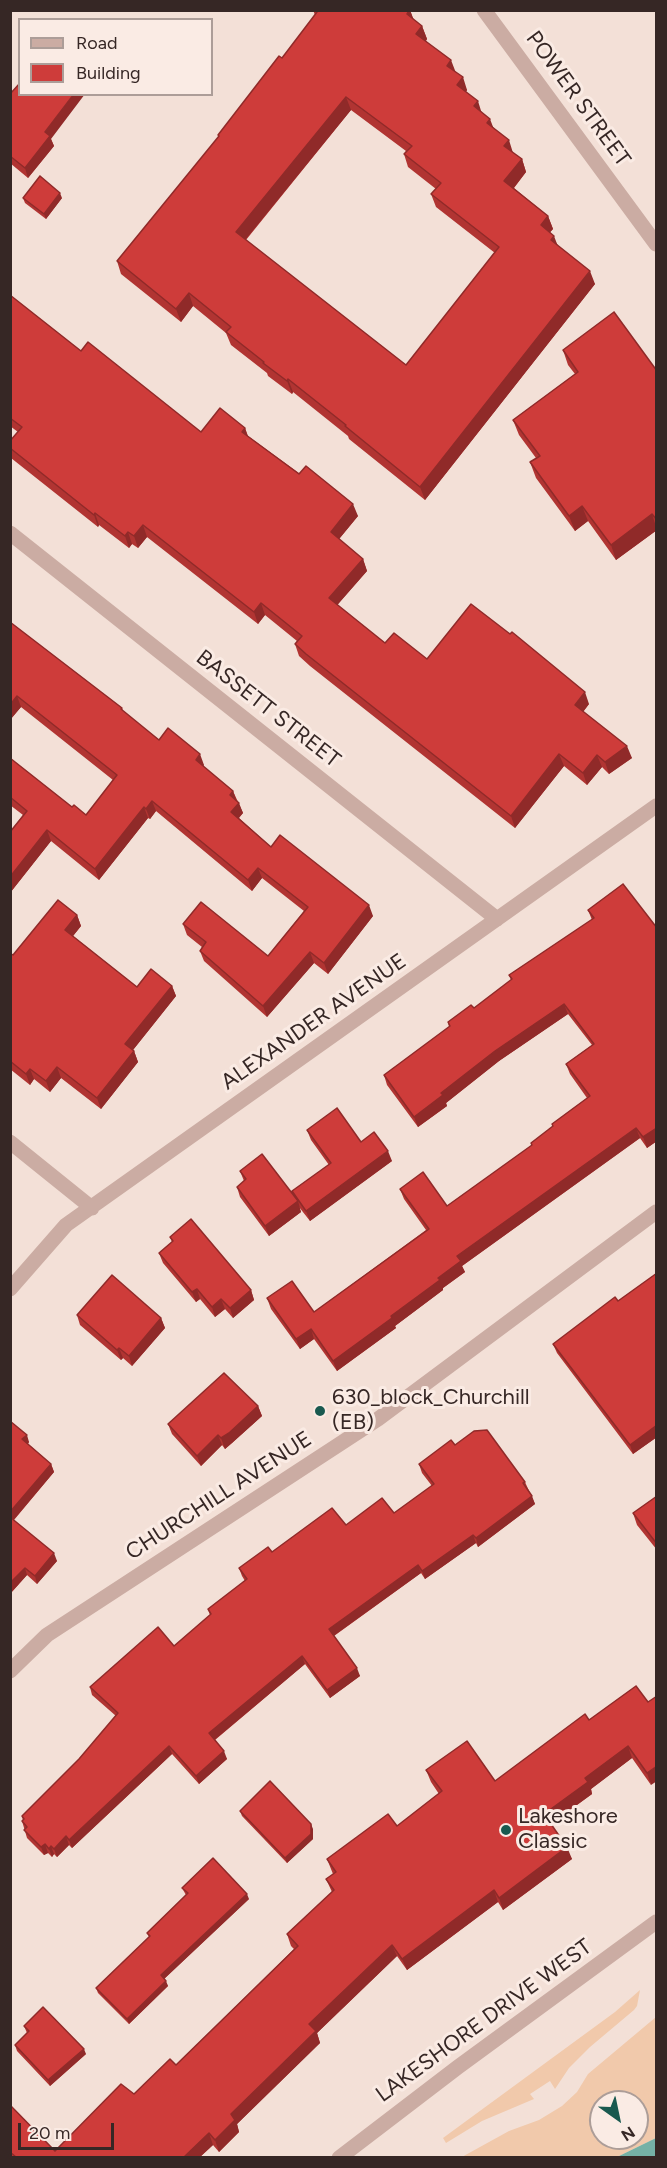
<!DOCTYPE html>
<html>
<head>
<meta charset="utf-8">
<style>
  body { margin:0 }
  #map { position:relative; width:667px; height:2168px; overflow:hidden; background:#f3e0d7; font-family:Figtree,sans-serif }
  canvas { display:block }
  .frame { position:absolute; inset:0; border:12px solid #362725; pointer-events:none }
  .legend { position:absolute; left:18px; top:18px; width:195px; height:78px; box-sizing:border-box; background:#faebe4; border:2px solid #ac9d98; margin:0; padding:8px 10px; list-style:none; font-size:18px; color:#362725 }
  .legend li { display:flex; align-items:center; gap:12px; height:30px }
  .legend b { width:30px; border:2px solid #ac9d98 }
  .north { position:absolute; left:589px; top:2090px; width:60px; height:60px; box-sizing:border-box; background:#faebe4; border:2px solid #ac9d98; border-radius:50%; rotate:147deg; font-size:16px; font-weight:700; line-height:24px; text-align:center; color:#362725 }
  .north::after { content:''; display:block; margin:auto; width:21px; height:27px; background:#19594f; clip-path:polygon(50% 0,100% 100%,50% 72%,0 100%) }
  .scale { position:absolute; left:18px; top:2123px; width:96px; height:27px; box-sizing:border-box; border:3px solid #362725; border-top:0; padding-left:8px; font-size:18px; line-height:21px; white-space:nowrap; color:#362725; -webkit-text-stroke:4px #faebe4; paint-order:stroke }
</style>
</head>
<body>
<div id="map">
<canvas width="667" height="2168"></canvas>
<div class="frame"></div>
<ul class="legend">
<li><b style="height:8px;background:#cbaca3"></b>Road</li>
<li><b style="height:16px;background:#ce3c3a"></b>Building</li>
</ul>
<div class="north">N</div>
<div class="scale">20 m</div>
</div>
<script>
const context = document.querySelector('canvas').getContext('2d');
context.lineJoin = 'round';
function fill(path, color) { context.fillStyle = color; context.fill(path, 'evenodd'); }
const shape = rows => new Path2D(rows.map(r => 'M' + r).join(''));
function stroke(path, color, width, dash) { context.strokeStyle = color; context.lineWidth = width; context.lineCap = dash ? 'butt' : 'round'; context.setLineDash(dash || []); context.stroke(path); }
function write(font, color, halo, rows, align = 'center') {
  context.font = font + ' Figtree,sans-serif'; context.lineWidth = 6; context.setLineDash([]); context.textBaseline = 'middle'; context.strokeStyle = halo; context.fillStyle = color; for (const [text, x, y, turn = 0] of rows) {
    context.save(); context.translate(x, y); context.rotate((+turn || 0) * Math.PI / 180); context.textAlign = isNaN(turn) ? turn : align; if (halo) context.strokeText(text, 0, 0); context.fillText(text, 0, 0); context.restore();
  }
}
const sand = shape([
  [640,1990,637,2006,634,2010,590,2047,569,2068,555,2089,550,2081,530,2094,534,2099,482,2121,446,2143,443,2138,615,2012],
  [656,2017,656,2138,617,2157,460,2158,509,2131,539,2120,562,2106,577,2092,588,2074],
  [601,2102,637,2102,637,2138,601,2138]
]);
const water = shape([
  [656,2138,656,2157,617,2157]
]);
const minor = shape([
  [484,10,656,244],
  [10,533,497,919],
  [10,1142,92,1208],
  [10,1289,66,1225,656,806],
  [10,1671,47,1635,378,1419,656,1212],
  [339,2158,458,2067,656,1922]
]);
const wall = shape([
  [313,10,410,10,413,19,422,26,427,39,426,41,456,73,467,90,466,92,513,153,522,159,526,172,514,188,548,216,553,229,550,232,558,246,595,284,425,500,349,439,348,436,293,392,292,394,268,376,267,373,231,345,226,333,193,306,181,322,121,274,117,261,219,137,218,135,282,58,315,15],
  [351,110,406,151,404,154,408,167,436,189,431,194,436,207,495,253,406,365,246,240],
  [10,94,51,139,54,146,28,178,10,163],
  [23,198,62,198,46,219,25,203],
  [10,295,81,351,201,432,245,428,248,436,358,516,339,539,363,559,367,571,337,605,385,643,427,659,589,704,583,712,632,758,609,774,602,767,587,785,564,766,515,828,310,666,299,656,295,644,297,641,265,615,258,624,147,537,138,548,132,544,129,548,99,525,98,527,11,458,10,455,10,441,18,432,10,426],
  [563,350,657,371,657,530,616,560,588,521,575,531,536,478,530,462,536,458,519,435,513,420,575,374,568,365],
  [10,622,122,708,123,711,159,740,204,765,203,766,233,791,243,813,239,818,271,847,373,916,328,974,314,963,267,1017,204,961,200,951,202,947,187,935,183,924,268,956,304,911,262,878,252,891,156,811,150,819,148,818,99,880,51,841,10,893,10,832,23,815,10,805,10,758,72,807,86,815,113,780,21,707,10,720],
  [588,910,657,928,657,1141,647,1148,640,1138,462,1266,465,1272,443,1288,443,1290,395,1326,396,1328,337,1371,314,1339,300,1349,271,1309,267,1298,314,1312,426,1230,404,1199,400,1189,447,1206,531,1146,531,1143,552,1127,552,1124,587,1098,570,1074,566,1064,592,1045,568,1014,499,1061,446,1103,447,1106,418,1127,387,1085,384,1075,449,1027,448,1022,474,1008,511,980,509,975,592,920],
  [77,915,81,926,73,936,137,987,172,986,176,996,133,1050,134,1051,138,1062,101,1109,61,1078,50,1092,34,1079,30,1085,10,1069,10,953,13,955],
  [307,1130,361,1142,392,1161,310,1221,299,1207,301,1212,269,1236,240,1197,237,1187,244,1181,240,1171,294,1196,292,1191,329,1165,311,1140],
  [170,1237,251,1290,254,1300,233,1318,225,1309,215,1317,200,1299,196,1302,163,1263,159,1253,172,1242],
  [657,1273,657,1437,633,1454,557,1353,553,1344,618,1301],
  [77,1315,161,1318,165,1328,132,1366,123,1358,121,1360,80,1325],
  [258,1406,262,1416,232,1443,225,1449,222,1445,201,1466,172,1434,168,1424],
  [10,1421,29,1442,28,1444,51,1464,54,1472,14,1520,57,1561,37,1584,27,1575,10,1594],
  [455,1445,525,1482,535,1504,478,1547,476,1543,425,1579,421,1573,334,1636,360,1676,330,1698,305,1664,215,1740,227,1759,199,1784,172,1754,72,1848,69,1845,57,1857,54,1854,52,1857,48,1853,44,1855,27,1838,22,1821,23,1820,22,1816,79,1759,116,1716,92,1695,90,1687,174,1646,210,1615,208,1609,245,1581,242,1576,239,1568,272,1552,346,1525,394,1513,432,1486,422,1473,419,1464],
  [657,1496,657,1550,637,1525,633,1513],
  [636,1686,651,1785,632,1758,591,1789,592,1794,551,1824,572,1859,503,1910,498,1902,407,1970,397,1956,317,2033,320,2043,237,2124,239,2132,219,2152,213,2145,200,2157,10,2157,10,2105,55,2151,176,2065,294,1949,291,1946,287,1934,332,1892,326,1879,333,1874,327,1859,397,1826,439,1794,431,1782,426,1770,495,1781,589,1720],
  [240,1811,313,1829,313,1839,287,1863,242,1816],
  [182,1888,249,1899,164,1979,168,1986,129,2024,98,1993,96,1988,149,1937,147,1933,186,1895],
  [24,2026,86,2054,50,2086,17,2051,15,2045,27,2033]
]);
const shadedWall = shape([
  [409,10,410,10,415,23,407,14],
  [422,26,427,39,421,47,416,34],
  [451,60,456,73,447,66],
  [463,77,467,90,462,98,457,85],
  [74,94,85,94,51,139,54,146,28,178,25,168,45,132],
  [346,97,351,110,241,245,236,232],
  [478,101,482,114,474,106],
  [490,119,495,132,487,123],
  [509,140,513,153,504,146],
  [522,159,526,172,509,194,504,181],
  [60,193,62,198,46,219,44,214],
  [548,216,553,229,545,238,541,225],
  [554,236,559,249,551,240],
  [590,271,595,284,425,500,420,487],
  [189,293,193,306,181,322,176,309],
  [288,379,293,392,292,394,287,381],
  [245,428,249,440,242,432],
  [353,504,358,516,335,544,331,532],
  [582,506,588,521,575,531,569,516],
  [95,513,99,525,98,527,94,515],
  [652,514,657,530,616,560,611,545],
  [143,525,147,537,138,548,134,536],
  [128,532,132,544,129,548,125,536],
  [363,559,367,571,333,610,329,598],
  [261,603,265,615,258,624,254,612],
  [585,692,589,704,579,717,575,705],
  [17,696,21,707,10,720,10,705],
  [627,746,632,758,609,774,605,762],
  [200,754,204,765,200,771,196,760],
  [559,754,564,766,515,828,511,816],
  [597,755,602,767,587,785,583,773],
  [233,791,237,802,230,795],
  [152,801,156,811,150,819,146,809],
  [239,803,243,813,235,822,231,812],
  [144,807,148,818,99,880,95,869],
  [47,830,51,841,10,893,10,877],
  [258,868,262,878,252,891,248,880],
  [369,905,373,916,328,974,324,963],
  [77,915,81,926,69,941,65,930],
  [310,952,314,963,267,1017,263,1006],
  [172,986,176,996,129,1055,125,1044],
  [564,1004,568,1014,499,1061,446,1103,447,1106,418,1127,414,1117,441,1093,495,1051],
  [134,1051,138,1062,101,1109,97,1098],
  [57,1067,61,1078,50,1092,46,1081],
  [30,1069,34,1079,30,1085,26,1074],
  [636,1128,640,1138,462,1266,465,1272,443,1288,443,1290,395,1326,396,1328,337,1371,333,1361,438,1278,457,1256],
  [657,1128,657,1141,647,1148,643,1137],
  [388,1151,392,1161,310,1221,306,1211],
  [298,1201,301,1212,269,1236,265,1226],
  [197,1289,200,1299,196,1302,192,1292],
  [251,1290,254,1300,233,1318,230,1308],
  [221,1299,225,1309,215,1317,212,1307],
  [161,1318,165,1328,132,1366,129,1356],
  [311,1329,314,1339,300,1349,296,1339],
  [119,1348,123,1358,121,1360,117,1350],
  [258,1406,262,1416,232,1443,225,1449,221,1438],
  [657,1425,657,1437,633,1454,630,1445],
  [27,1435,29,1442,25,1447,22,1439],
  [218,1435,222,1445,201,1466,197,1456],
  [51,1464,54,1472,11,1523,10,1512],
  [532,1496,535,1504,478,1547,476,1538],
  [473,1535,476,1543,425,1579,422,1571],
  [54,1553,57,1561,37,1584,35,1576],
  [418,1565,421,1573,332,1637,329,1629],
  [25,1568,27,1575,10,1594,10,1583],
  [302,1656,305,1664,212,1742,209,1733],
  [357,1668,360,1676,330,1698,327,1690],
  [169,1746,172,1754,72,1848,69,1840],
  [628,1746,632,1758,591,1789,592,1794,548,1826,544,1814,585,1778],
  [224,1751,227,1759,199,1784,196,1776],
  [657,1766,657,1781,651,1785,647,1773],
  [311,1824,313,1829,313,1839,287,1863,285,1858],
  [66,1836,69,1845,57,1857,54,1849],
  [45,1844,48,1853,44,1855,41,1847],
  [51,1846,54,1854,52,1857,49,1849],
  [567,1847,572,1859,503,1910,499,1898],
  [494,1890,498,1902,407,1970,402,1959],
  [247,1894,249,1899,163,1980,161,1975],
  [392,1945,397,1956,317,2033,320,2043,237,2124,239,2132,219,2152,215,2140,231,2114,309,2024],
  [166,1981,168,1986,129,2024,127,2019],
  [84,2049,86,2054,50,2086,48,2080],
  [209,2133,213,2145,200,2157,184,2157]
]);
const building = shape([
  [315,10,409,10,407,14,422,26,416,34,451,60,447,66,463,77,457,85,478,101,474,106,490,119,487,123,509,140,504,146,522,159,504,181,548,216,541,225,554,236,551,240,590,271,420,487,345,426,346,425,288,379,287,381,263,363,264,362,226,332,231,327,189,293,176,309,117,261,219,136,218,135,279,56,282,58,317,12,315,10],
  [346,97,412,146,404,154,441,183,431,194,499,247,406,365,236,232,346,97],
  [20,83,20,94,74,94,45,132,50,136,25,168,10,156,10,94,20,83],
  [40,176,60,193,44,214,23,198,40,176],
  [10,295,81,351,88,342,201,432,220,408,245,428,242,432,299,474,306,466,353,504,331,532,363,559,329,598,385,643,394,633,427,659,471,604,510,634,512,632,585,692,575,705,627,746,605,762,597,755,583,773,559,754,511,816,306,654,295,644,302,636,261,603,254,612,143,525,134,536,128,532,125,536,95,513,94,515,10,448,10,441,22,427,10,418,10,295],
  [614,312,657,371,657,520,652,514,611,545,582,506,569,516,530,462,540,456,513,420,578,372,563,350,614,312],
  [10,622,122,708,121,709,159,740,168,728,200,754,196,760,233,791,230,795,239,803,231,812,271,847,280,835,369,905,324,963,310,952,263,1006,200,951,206,942,183,924,201,902,268,956,308,907,258,868,248,880,152,801,146,809,144,807,95,869,47,830,10,877,10,832,27,811,10,797,10,758,72,807,74,805,86,815,117,775,17,696,10,705,10,622],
  [623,884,657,928,657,1128,643,1137,636,1128,457,1256,461,1261,438,1278,440,1280,391,1316,392,1318,333,1361,311,1329,296,1339,267,1298,292,1281,314,1312,429,1229,400,1189,423,1172,447,1206,532,1145,531,1143,553,1126,552,1124,590,1096,566,1064,594,1044,564,1004,495,1051,441,1093,443,1095,414,1117,384,1075,450,1026,448,1022,471,1005,474,1008,512,979,509,975,594,918,588,910,623,884],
  [58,900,77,915,65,930,137,987,151,969,172,986,125,1044,134,1051,97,1098,57,1067,46,1081,30,1069,26,1074,10,1061,10,953,13,955,58,900],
  [337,1108,361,1142,374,1132,388,1151,306,1211,292,1191,331,1163,307,1130,337,1108],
  [262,1154,298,1201,265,1226,237,1187,246,1179,240,1171,262,1154],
  [191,1219,251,1290,230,1308,221,1299,212,1307,197,1289,192,1292,159,1253,173,1241,170,1237,191,1219],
  [657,1273,657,1425,630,1445,553,1344,615,1297,618,1301,657,1273],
  [112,1275,161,1318,129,1356,119,1348,117,1350,77,1315,112,1275],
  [224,1373,258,1406,229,1433,221,1438,218,1435,197,1456,168,1424,224,1373],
  [10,1421,27,1435,22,1439,51,1464,10,1512,10,1421],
  [487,1430,525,1482,523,1483,532,1496,476,1538,473,1535,422,1571,418,1565,329,1629,357,1668,327,1690,302,1656,209,1733,224,1751,196,1776,169,1746,69,1840,66,1836,54,1849,51,1846,49,1849,45,1844,41,1847,24,1830,27,1827,22,1821,24,1819,22,1816,79,1759,118,1713,90,1687,158,1627,174,1646,211,1614,208,1609,247,1579,239,1568,268,1547,272,1552,332,1508,346,1525,382,1498,394,1513,434,1484,419,1464,451,1440,455,1445,474,1431,487,1430],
  [657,1496,657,1544,633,1513,657,1496],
  [10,1517,54,1553,35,1576,25,1568,10,1583,10,1517],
  [636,1686,648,1702,657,1696,657,1766,647,1773,628,1746,585,1778,588,1782,544,1814,567,1847,499,1898,494,1890,402,1959,392,1945,309,2024,316,2031,231,2114,235,2120,215,2140,209,2133,184,2157,16,2157,10,2152,10,2105,55,2151,121,2084,134,2094,170,2059,176,2065,298,1946,287,1934,334,1890,326,1879,336,1872,327,1859,388,1814,397,1826,442,1791,426,1770,467,1741,495,1781,585,1714,589,1720,636,1686],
  [270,1781,311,1824,311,1834,285,1858,240,1811,270,1781],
  [213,1858,247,1894,161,1975,166,1981,127,2019,96,1988,150,1936,147,1933,188,1893,182,1888,213,1858],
  [43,2007,84,2049,48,2080,15,2045,29,2031,24,2026,43,2007]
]);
const markers = [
  [320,1411,6,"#19594f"],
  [506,1830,6,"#19594f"]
];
const streetNames = [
  ["POWER STREET",578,99,54],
  ["BASSETT STREET",268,709,38],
  ["ALEXANDER AVENUE",314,1022,-35],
  ["CHURCHILL AVENUE",219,1496,-33],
  ["LAKESHORE DRIVE WEST",484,2021,-36]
];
const poiNames = [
  ["630_block_Churchill",332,1398],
  ["(EB)",332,1423],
  ["Lakeshore",518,1817],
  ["Classic",518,1842]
];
fill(sand, '#f1c9ab');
fill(water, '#75b1a6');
stroke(minor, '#cbaca3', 15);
fill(wall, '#b13432');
fill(shadedWall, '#902a29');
fill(building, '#ce3c3a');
stroke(building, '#902a29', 1.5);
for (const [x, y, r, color] of markers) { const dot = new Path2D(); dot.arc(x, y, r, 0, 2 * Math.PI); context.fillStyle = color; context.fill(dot); stroke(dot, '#faebe4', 2); }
write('22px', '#362725', '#faebe4', streetNames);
write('22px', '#362725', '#faebe4', poiNames, 'left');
</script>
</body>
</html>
